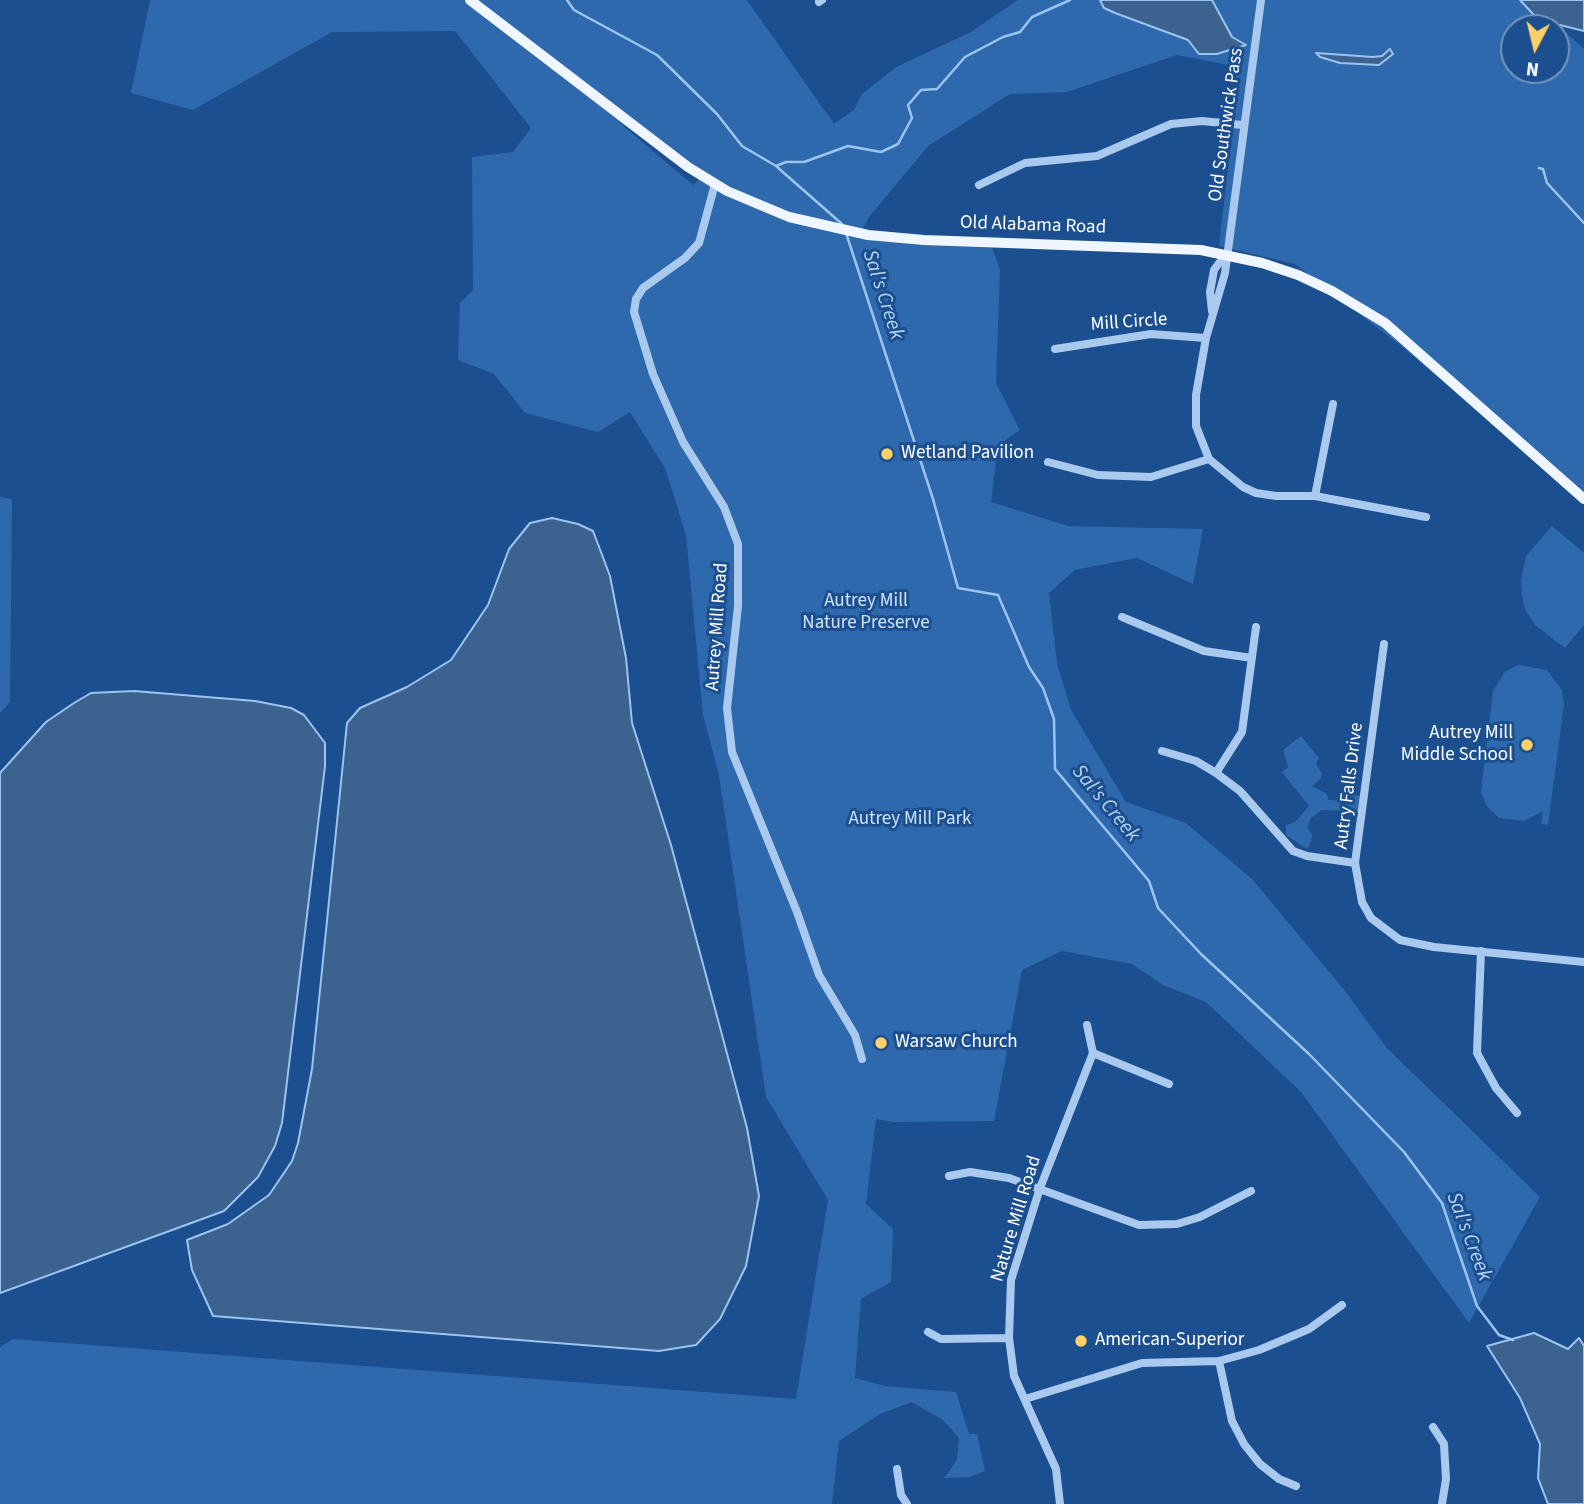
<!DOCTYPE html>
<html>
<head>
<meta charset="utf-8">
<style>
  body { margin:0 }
  #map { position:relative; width:1584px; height:1504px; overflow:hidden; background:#1b4f8f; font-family:"Source Sans 3",sans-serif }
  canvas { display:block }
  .north { position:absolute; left:1500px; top:14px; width:70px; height:70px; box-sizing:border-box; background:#1b4f8f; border:2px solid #7695bc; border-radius:50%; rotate:187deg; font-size:19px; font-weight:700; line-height:28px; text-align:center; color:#fff }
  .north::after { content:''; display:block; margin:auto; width:24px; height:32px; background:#ffd166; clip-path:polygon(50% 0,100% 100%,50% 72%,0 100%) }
</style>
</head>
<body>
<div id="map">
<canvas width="1584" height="1504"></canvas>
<div class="north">N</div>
</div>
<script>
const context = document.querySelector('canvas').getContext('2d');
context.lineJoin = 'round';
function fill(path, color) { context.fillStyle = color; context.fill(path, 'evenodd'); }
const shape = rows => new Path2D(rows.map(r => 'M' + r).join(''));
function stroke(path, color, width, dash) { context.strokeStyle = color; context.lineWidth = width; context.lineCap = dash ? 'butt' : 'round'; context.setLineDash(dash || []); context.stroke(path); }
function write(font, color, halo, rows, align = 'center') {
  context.font = font + ' "Source Sans 3",sans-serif'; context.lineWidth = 6; context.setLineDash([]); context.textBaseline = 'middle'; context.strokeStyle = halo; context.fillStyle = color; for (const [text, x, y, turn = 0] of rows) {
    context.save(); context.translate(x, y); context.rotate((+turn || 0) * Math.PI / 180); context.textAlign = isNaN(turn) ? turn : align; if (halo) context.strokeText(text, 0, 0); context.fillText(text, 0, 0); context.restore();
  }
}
const green = shape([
  [150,0,747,0,834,124,854,110,862,94,896,67,971,32,1018,0,1530,0,1584,49,1584,497,1569,488,1401,346,1295,264,1219,246,1236,98,1234,66,1177,55,1067,92,1010,94,928,146,869,217,860,234,883,239,992,248,1000,270,996,383,1020,430,998,445,991,502,1068,526,1203,529,1193,584,1137,558,1075,570,1049,593,1057,663,1071,710,1126,802,1186,823,1253,880,1345,991,1386,1047,1540,1197,1469,1323,1301,1092,1206,1002,1163,985,1132,964,1062,951,1022,970,994,1121,893,1122,876,1119,866,1204,893,1229,891,1282,861,1299,855,1378,885,1386,956,1392,969,1434,977,1434,985,1471,970,1477,944,1478,957,1460,959,1438,943,1420,912,1402,880,1414,839,1441,832,1504,0,1504,0,1347,13,1339,796,1399,828,1200,766,1097,719,775,703,715,686,535,665,468,630,412,598,432,525,413,494,374,458,360,460,303,473,290,472,157,513,152,531,128,455,31,332,32,193,110,131,93],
  [1514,28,1556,28,1556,70,1514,70],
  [615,119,701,177,701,178,693,185],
  [0,497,12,499,10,702,0,713],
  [1552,526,1584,553,1584,625,1565,648,1535,625,1525,609,1522,596,1521,580,1526,556],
  [1518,665,1547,670,1562,690,1564,705,1548,825,1541,824,1543,811,1524,821,1499,818,1486,805,1481,792,1493,691,1505,672],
  [1301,736,1319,758,1316,764,1322,773,1321,779,1312,786,1327,794,1328,800,1343,801,1344,794,1361,796,1358,811,1322,810,1311,818,1307,828,1312,834,1311,842,1307,849,1286,835,1286,825,1295,822,1309,806,1282,772,1288,767,1283,750]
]);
const water = shape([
  [1100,0,1212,0,1232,37,1246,45,1217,54,1199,54,1188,40,1115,13,1104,8,1100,0],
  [1520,0,1584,0,1584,31,1560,25,1556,28,1546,28,1520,0],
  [1390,49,1393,54,1379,65,1340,63,1320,57,1316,53,1373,57,1382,56,1390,49],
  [552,518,578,524,593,531,610,576,626,658,632,723,671,845,747,1128,759,1196,746,1266,720,1319,696,1345,659,1351,213,1316,192,1270,187,1240,228,1224,269,1195,292,1161,298,1143,312,1069,347,723,360,708,407,687,451,660,488,605,509,549,530,523,552,518],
  [134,691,255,701,291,708,304,715,325,743,325,766,282,1123,275,1146,258,1177,224,1211,0,1293,0,773,46,722,74,703,91,693,134,691],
  [1534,1333,1568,1349,1579,1338,1584,1346,1584,1504,1548,1504,1538,1478,1540,1444,1520,1398,1487,1346,1534,1333]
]);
const stream = shape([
  [567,0,574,10,657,55,717,114,742,146,776,166,842,224],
  [776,166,786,162,804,162,848,146,881,152,898,144,912,118,908,105,921,90,937,89,965,57,1003,37,1020,32,1032,17,1070,0],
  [1539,168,1543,169,1547,183,1584,223],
  [846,233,933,499,958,588,998,595,1029,667,1043,688,1054,719,1055,769,1149,881,1158,908,1201,954,1309,1054,1404,1152,1442,1203,1477,1306,1499,1335],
  [1499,1335,1513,1340]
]);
const minor = shape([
  [1261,0,1225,273,1206,338,1196,395,1196,426,1209,459,1243,487,1256,493,1276,496,1315,496,1426,517],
  [819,2,822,0],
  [715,184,699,243,685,258,643,288,636,299,634,312,653,374,683,442,724,507,738,544,738,606,727,708,732,752,797,912,819,975,855,1035,862,1059],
  [979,185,1025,163,1097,156,1171,124,1202,121,1243,125],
  [1212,311,1210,292,1214,270,1225,255],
  [1055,349,1151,334,1206,338],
  [1048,462,1098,475,1151,477,1209,459],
  [1315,496,1333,404],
  [1122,617,1204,651,1252,658],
  [1384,644,1355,863,1362,902,1371,918,1400,940,1434,947,1584,962],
  [1162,751,1196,761,1216,773,1240,791,1293,851,1307,856,1355,863],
  [1216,773,1242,732,1256,627],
  [1481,951,1477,1053,1496,1088,1517,1113],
  [1093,1053,1169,1084],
  [949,1176,970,1172,1009,1178,1139,1225,1177,1224,1200,1217,1251,1191],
  [928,1332,941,1339,1009,1338],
  [1219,1361,1232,1421,1244,1444,1260,1464,1279,1479,1296,1486],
  [1025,1399,1142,1363,1219,1361,1259,1350,1309,1329,1342,1305],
  [1433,1427,1444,1444,1446,1479,1442,1504],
  [897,1469,901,1495,907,1504],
  [1060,1504,1056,1469,1014,1376,1009,1338,1011,1280,1040,1188,1093,1053,1087,1025]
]);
const major = shape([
  [470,0,688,167,727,191,789,217,868,235,924,240,1201,250,1262,263,1298,275,1332,291,1385,323,1584,499]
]);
const markers = [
  [887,454,7,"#ffd166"],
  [1527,745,7,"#ffd166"],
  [881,1043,7,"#ffd166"],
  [1081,1341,7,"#ffd166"]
];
const streetNames = [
  ["Old Southwick Pass",1227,125,-82],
  ["Old Alabama Road",1033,226,2],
  ["Mill Circle",1129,323,-4],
  ["Autrey Mill Road",718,627,-86],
  ["Autry Falls Drive",1350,786,-83],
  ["Nature Mill Road",1017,1219,-73]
];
const poiNames = [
  ["Wetland Pavilion",901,454],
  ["Autrey Mill",1513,734,"right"],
  ["Middle School",1513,756,"right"],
  ["Warsaw Church",895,1043],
  ["American-Superior",1095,1341]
];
const parkNames = [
  ["Autrey Mill",866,602],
  ["Nature Preserve",866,624],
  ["Autrey Mill Park",910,820]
];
const waterNames = [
  ["Sal's Creek",882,295,72],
  ["Sal's Creek",1105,804,50],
  ["Sal's Creek",1468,1237,69]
];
fill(green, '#2e69ad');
fill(water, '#3c6290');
stroke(water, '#9cc4f0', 2);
stroke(stream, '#9cc4f0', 2.5);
stroke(minor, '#a9c9ee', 8);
stroke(major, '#f0f6ff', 10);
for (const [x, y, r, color] of markers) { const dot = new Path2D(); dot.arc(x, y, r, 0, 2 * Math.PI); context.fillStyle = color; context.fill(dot); stroke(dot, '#1b4f8f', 2.5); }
write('19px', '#fff', '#1b4f8f', streetNames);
write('19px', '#fff', '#1b4f8f', poiNames, 'left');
write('19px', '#cfe3fa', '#1b4f8f', parkNames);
write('italic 21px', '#b5d3f5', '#1b4f8f', waterNames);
</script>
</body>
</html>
